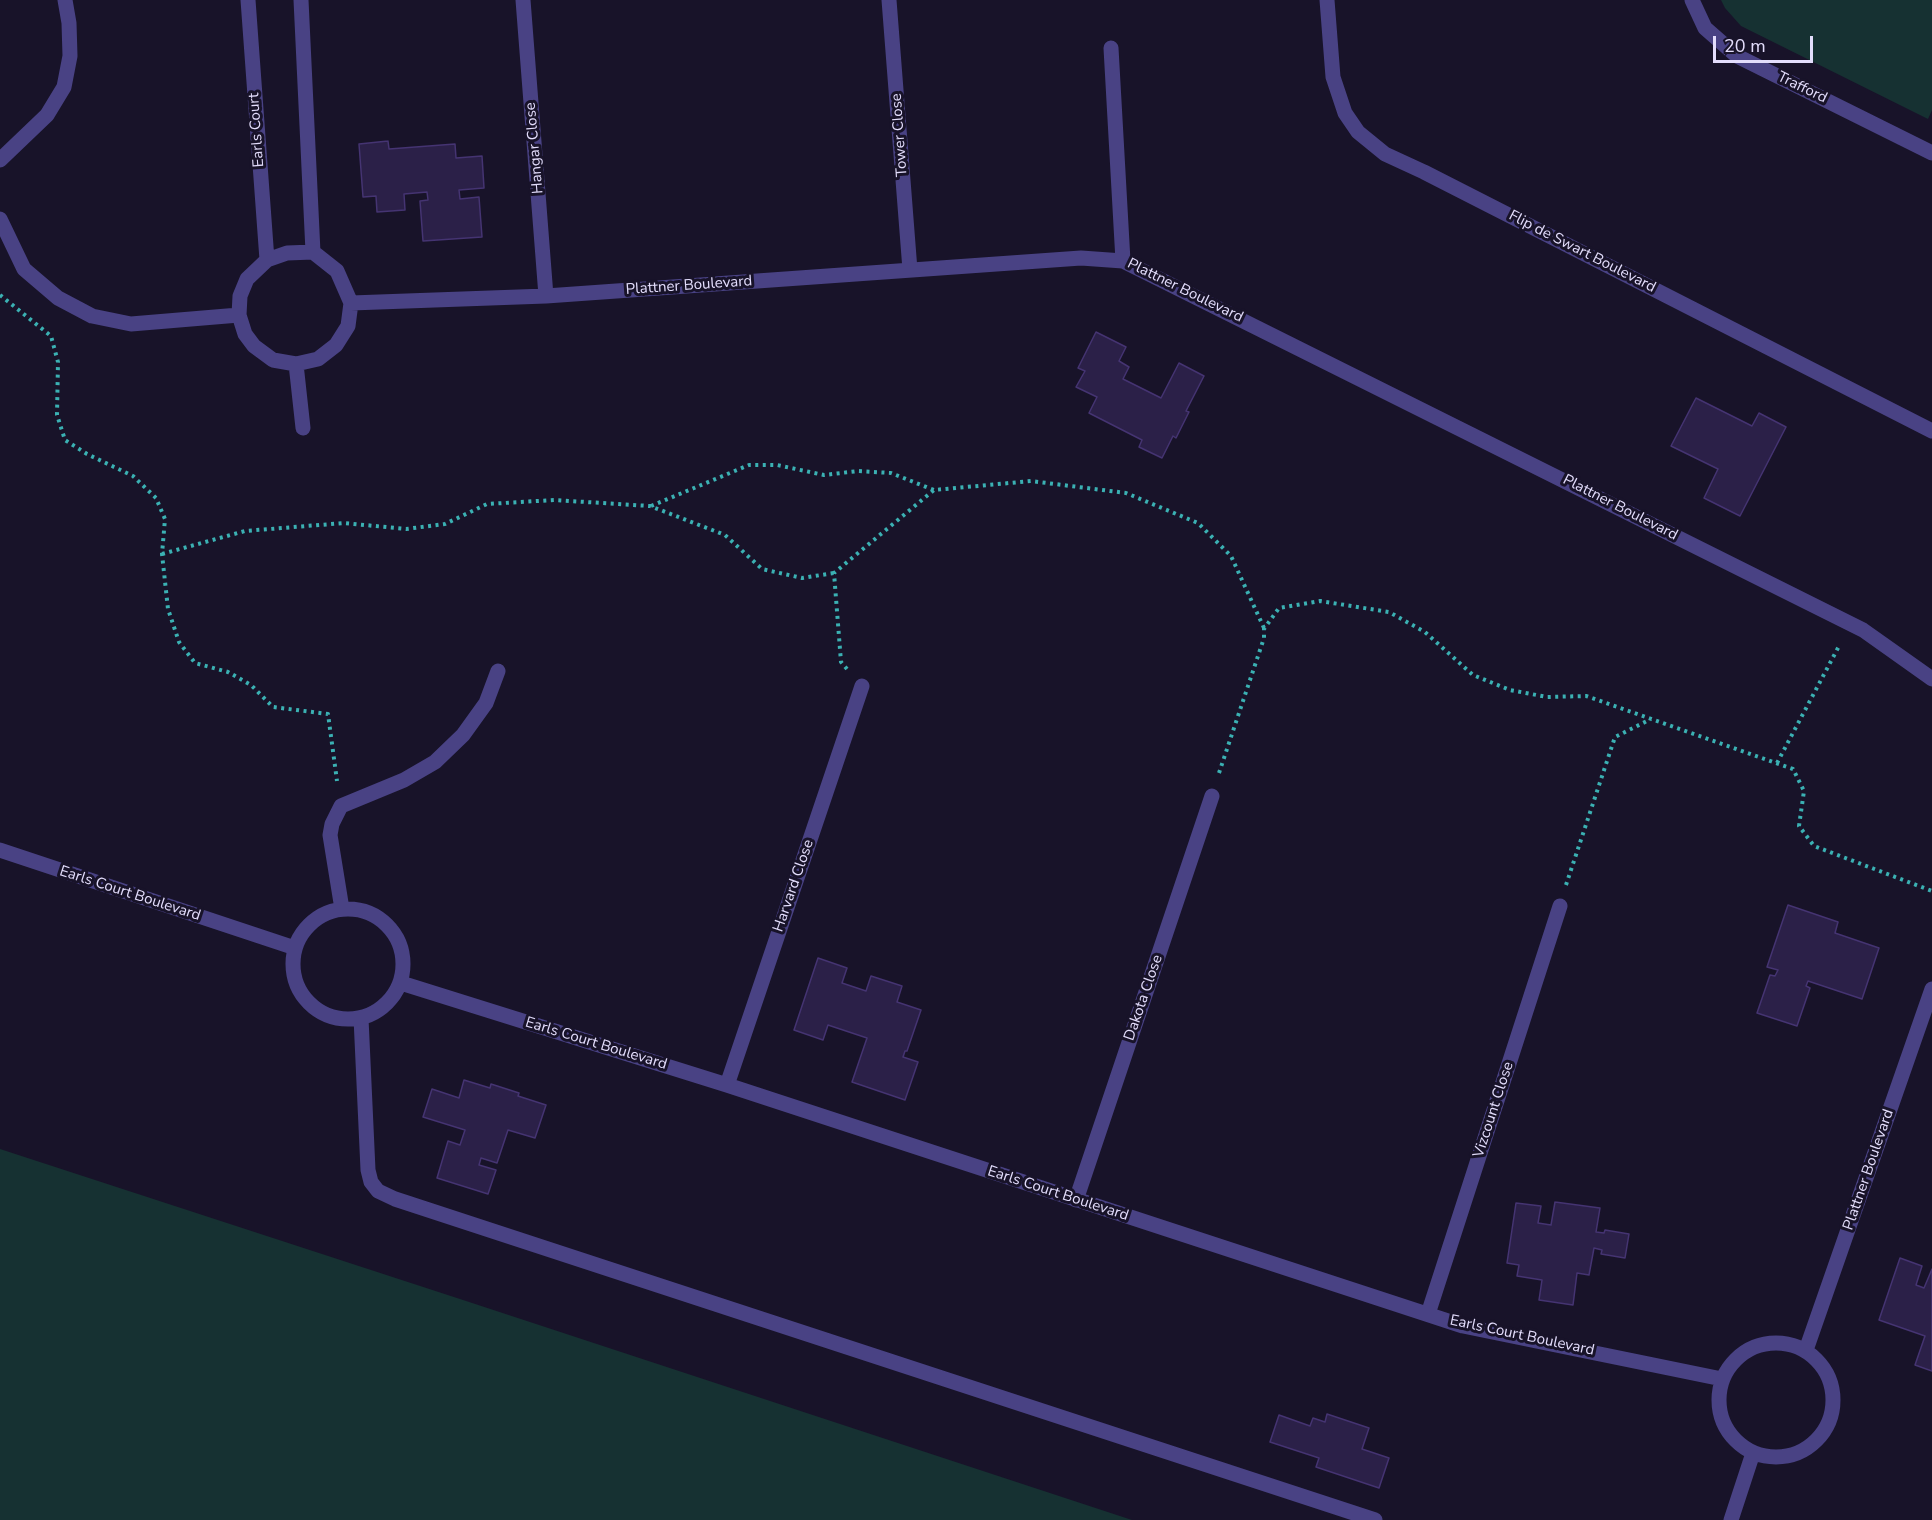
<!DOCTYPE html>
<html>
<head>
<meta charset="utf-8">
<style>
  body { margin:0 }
  #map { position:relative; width:1932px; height:1520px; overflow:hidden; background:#181329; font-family:"Nunito Sans",sans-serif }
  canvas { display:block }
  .scale { position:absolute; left:1713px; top:36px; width:100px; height:27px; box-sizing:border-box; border:3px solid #e3ddfc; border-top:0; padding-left:8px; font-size:18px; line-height:21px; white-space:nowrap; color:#e3ddfc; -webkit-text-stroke:4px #181329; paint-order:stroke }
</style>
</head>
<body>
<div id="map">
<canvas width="1932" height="1520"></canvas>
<div class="scale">20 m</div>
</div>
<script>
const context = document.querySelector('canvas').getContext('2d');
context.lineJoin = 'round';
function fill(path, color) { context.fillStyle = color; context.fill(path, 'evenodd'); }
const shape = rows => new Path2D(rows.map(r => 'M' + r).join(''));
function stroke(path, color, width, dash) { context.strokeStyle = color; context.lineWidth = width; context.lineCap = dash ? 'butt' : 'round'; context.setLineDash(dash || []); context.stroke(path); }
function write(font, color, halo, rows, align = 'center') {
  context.font = font + ' "Nunito Sans",sans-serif'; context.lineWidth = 6; context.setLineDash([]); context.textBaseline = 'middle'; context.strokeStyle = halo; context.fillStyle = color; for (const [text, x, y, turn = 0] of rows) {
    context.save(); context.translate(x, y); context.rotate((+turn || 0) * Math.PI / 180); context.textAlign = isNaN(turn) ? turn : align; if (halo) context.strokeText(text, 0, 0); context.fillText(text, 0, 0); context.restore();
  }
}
const green = shape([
  [1721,0,1932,0,1932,110,1928,119,1741,26,1725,8],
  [0,1149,460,1299,1132,1520,0,1520]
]);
const building = shape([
  [388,141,389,149,455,144,456,158,482,156,484,188,459,190,460,199,479,197,482,237,423,241,420,201,428,200,427,192,404,194,405,210,377,212,376,196,363,197,359,144,388,141],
  [1096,332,1126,347,1119,361,1129,367,1123,379,1161,398,1179,363,1204,376,1186,411,1189,412,1176,438,1173,436,1162,458,1139,447,1142,440,1089,413,1097,397,1076,387,1085,371,1078,368,1096,332],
  [1696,398,1752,426,1759,413,1786,427,1740,516,1704,498,1718,469,1671,446,1696,398],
  [1788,905,1838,922,1835,933,1879,948,1862,999,1808,981,1806,986,1810,988,1797,1026,1757,1013,1770,975,1775,976,1778,970,1767,967,1788,905],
  [818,958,847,968,842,983,866,991,871,976,902,986,897,1002,921,1010,907,1051,905,1051,903,1057,918,1062,905,1100,852,1082,867,1038,828,1025,823,1040,794,1030,818,958],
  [464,1080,490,1088,491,1084,519,1093,518,1096,546,1105,535,1138,508,1130,497,1163,481,1158,479,1165,496,1170,488,1194,437,1178,448,1141,460,1145,465,1130,423,1117,432,1089,459,1098,464,1080],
  [1555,1202,1600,1208,1596,1232,1604,1233,1605,1230,1629,1234,1625,1258,1601,1254,1602,1250,1594,1248,1589,1275,1577,1273,1573,1305,1539,1300,1542,1280,1517,1276,1519,1265,1507,1263,1516,1203,1541,1206,1538,1223,1551,1225,1555,1202],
  [1900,1258,1922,1266,1916,1285,1924,1288,1932,1269,1932,1371,1915,1365,1925,1336,1879,1320,1900,1258],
  [1327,1414,1369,1428,1362,1449,1389,1458,1379,1488,1316,1467,1319,1458,1270,1442,1279,1415,1310,1426,1313,1418,1325,1422,1327,1414]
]);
const path = shape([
  [0,295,51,336,58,362,57,415,65,440,87,454,133,476,156,498,165,519,162,554,168,609,179,642,195,663,228,672,251,685,273,707,328,714,337,781],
  [651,506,749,465,777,465,824,475,858,471,891,473,934,490],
  [162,554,245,531,344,523,406,529,445,524,487,504,554,500,650,506,725,535,762,569,802,578,834,573],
  [847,669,841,662,834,573,934,490,1031,481,1126,493,1198,523,1231,556,1264,628],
  [1777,763,1839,646],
  [1219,773,1264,638,1264,629,1279,608,1320,601,1389,612,1425,632,1473,675,1510,690,1547,697,1586,696,1793,769,1804,791,1799,826,1814,846,1932,891],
  [1566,885,1615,737,1651,719]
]);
const street = shape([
  [248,0,267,260],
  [301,0,313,252],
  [523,0,546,296],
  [889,0,910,270],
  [1327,0,1333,77,1345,113,1358,132,1385,154,1424,172,1932,431],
  [1692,0,1705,28,1737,56,1932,153],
  [1111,48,1123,261],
  [0,160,47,115,64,87,70,56,69,23,65,0],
  [0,219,24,269,58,298,92,316,131,324,239,315],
  [313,252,337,271,351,303,348,326,336,345,318,359,296,364,273,360,254,346,245,334,239,315,240,296,247,279,267,260,287,253,313,252],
  [351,303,546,296,1081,258,1123,261,1863,630,1932,679],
  [296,364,303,428],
  [0,850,295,948],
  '293 964a55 55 0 1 1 110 0a55 55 0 1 1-110 0Z',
  [342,909,330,835,332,824,341,806,404,780,435,762,463,735,486,703,498,671],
  [401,983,727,1085,1463,1326,1722,1379],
  [361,1018,368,1170,371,1182,378,1191,395,1199,1375,1520],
  [727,1085,862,686],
  [1076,1200,1212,796],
  [1428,1314,1560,906],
  '1719 1400a57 57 0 1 1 114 0a57 57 0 1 1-114 0Z',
  [1806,1350,1932,989],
  [1731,1520,1753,1453]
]);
const streetNames = [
  ["Trafford",1802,88,26],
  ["Earls Court",257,130,-94],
  ["Tower Close",900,135,-94],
  ["Hangar Close",535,148,-95],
  ["Flip de Swart Boulevard",1582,252,27],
  ["Plattner Boulevard",689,286,-4],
  ["Plattner Boulevard",1185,291,26],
  ["Plattner Boulevard",1620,508,27],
  ["Harvard Close",794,886,-71],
  ["Earls Court Boulevard",130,894,18],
  ["Dakota Close",1144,998,-71],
  ["Earls Court Boulevard",596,1044,17],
  ["Vizcount Close",1494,1110,-72],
  ["Plattner Boulevard",1869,1170,-71],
  ["Earls Court Boulevard",1058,1194,18],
  ["Earls Court Boulevard",1522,1336,12]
];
fill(green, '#163132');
fill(building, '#2b2048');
stroke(building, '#453472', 1.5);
stroke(path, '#3bb1b3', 4, [3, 4.5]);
stroke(street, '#494284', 15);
write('15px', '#e3ddfc', '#181329', streetNames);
</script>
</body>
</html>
